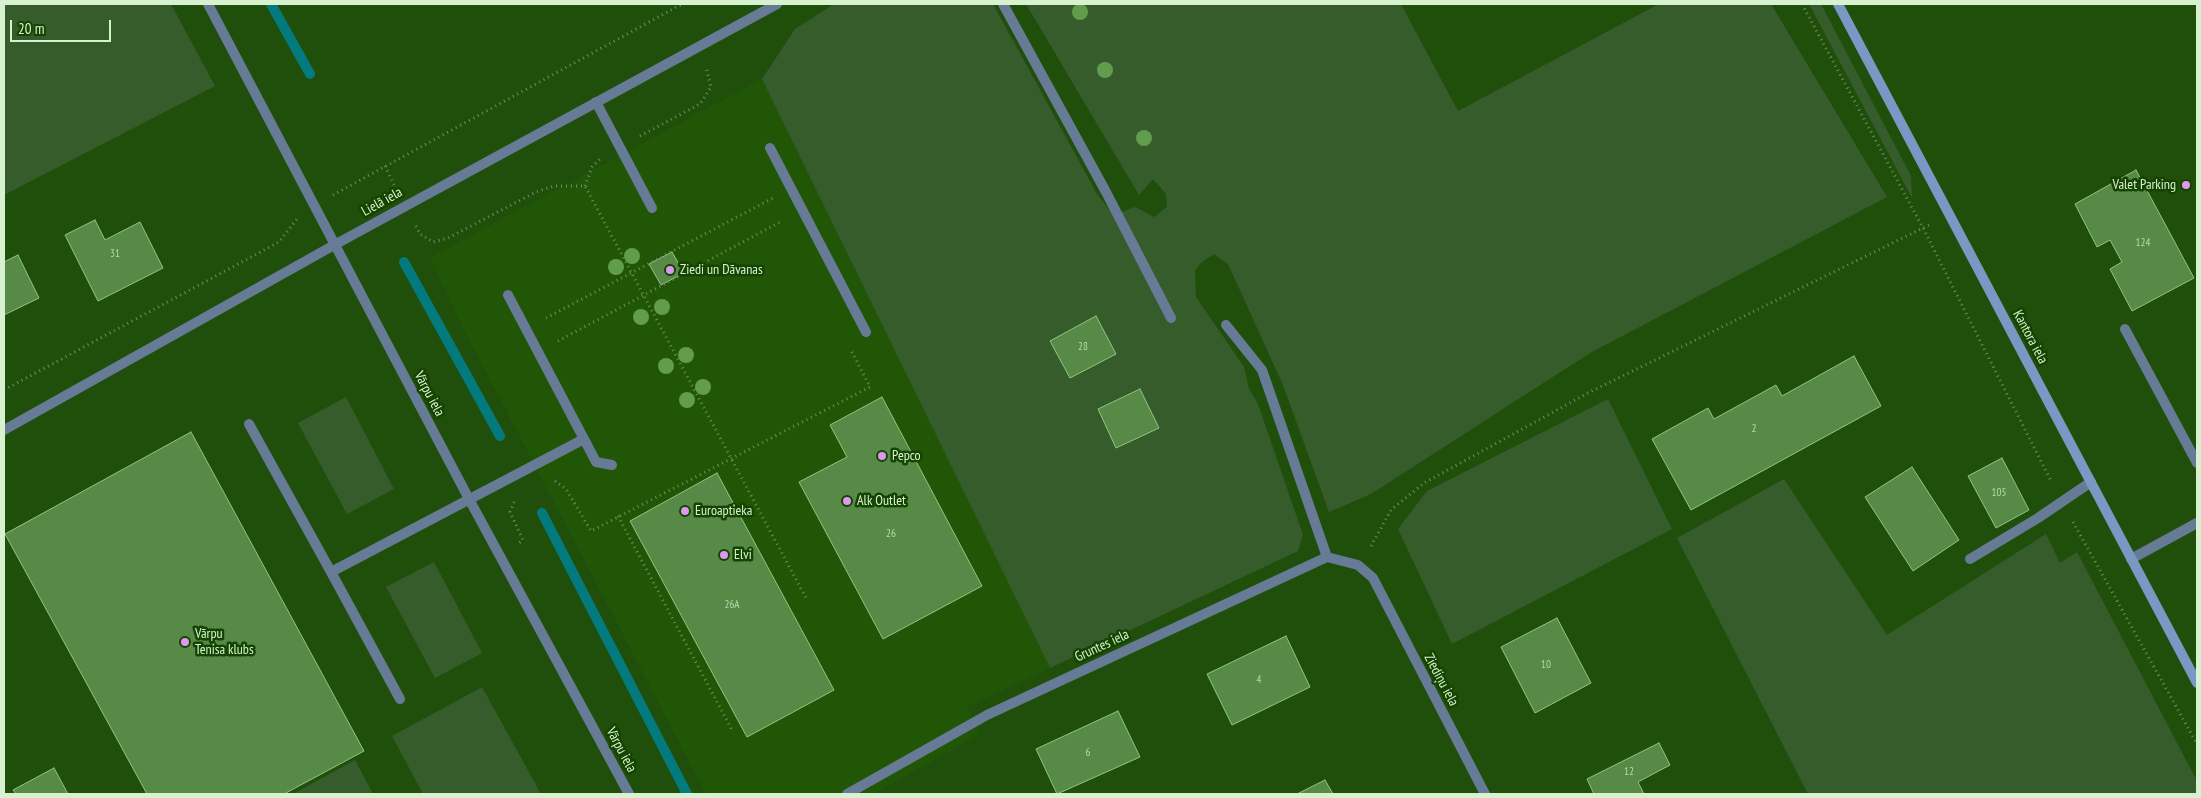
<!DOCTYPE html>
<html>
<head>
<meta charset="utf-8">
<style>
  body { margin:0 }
  #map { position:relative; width:2201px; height:798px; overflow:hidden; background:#204f0b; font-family:"PT Sans Narrow",sans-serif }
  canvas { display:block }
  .frame { position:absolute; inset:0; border:5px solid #d7f2cf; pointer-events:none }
  .scale { position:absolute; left:10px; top:20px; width:101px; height:22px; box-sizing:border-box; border:2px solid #d7f2cf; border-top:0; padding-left:6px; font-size:15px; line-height:18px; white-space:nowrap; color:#d7f2cf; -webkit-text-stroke:4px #144400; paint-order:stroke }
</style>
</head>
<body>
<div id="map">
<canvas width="2201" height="798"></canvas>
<div class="frame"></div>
<div class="scale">20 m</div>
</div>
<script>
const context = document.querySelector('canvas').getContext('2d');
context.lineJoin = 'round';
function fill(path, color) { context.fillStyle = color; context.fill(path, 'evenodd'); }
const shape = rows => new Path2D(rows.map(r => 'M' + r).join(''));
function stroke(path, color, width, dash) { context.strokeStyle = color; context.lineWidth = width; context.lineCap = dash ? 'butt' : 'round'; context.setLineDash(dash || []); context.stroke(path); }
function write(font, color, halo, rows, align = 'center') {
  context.font = font + ' "PT Sans Narrow",sans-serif'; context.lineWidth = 5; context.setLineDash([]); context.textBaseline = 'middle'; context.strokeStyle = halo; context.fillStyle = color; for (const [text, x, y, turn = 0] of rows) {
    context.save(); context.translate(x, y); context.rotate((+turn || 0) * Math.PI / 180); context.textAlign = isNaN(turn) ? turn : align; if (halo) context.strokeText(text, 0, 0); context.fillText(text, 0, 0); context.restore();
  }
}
const built = shape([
  [762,79,1050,668,967,707,980,734,874,794,706,794,461,324,430,258]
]);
const green = shape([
  [4,4,171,4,215,86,4,195],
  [834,4,993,4,1097,194,1114,215,1135,207,1154,217,1167,207,1166,194,1153,179,1139,195,1026,4,1401,4,1458,111,1659,4,1771,4,1887,197,1590,353,1371,494,1329,512,1283,385,1228,264,1214,254,1202,262,1195,270,1196,297,1244,367,1249,389,1258,404,1303,535,1298,551,1050,668,762,79,795,29],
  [1809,4,1821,4,1911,176,1912,198],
  [346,397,394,489,347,514,298,423],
  [1608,399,1672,529,1452,644,1398,529,1427,491],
  [1784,479,1887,635,2046,534,2060,563,2077,552,2197,781,2197,794,1808,794,1677,538],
  [434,562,482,653,435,678,386,587],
  [482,687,541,794,423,794,392,736],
  [355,760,373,794,293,794]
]);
const stream = shape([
  [271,4,310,74],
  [404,262,500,436],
  [542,513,687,794]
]);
const building = shape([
  [2136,170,2194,278,2132,311,2110,269,2122,262,2110,240,2097,247,2075,204,2136,170],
  [95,220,105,240,140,222,163,268,98,301,65,235,95,220],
  [672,252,684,273,661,285,649,264,672,252],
  [18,255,39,298,4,315,4,262,18,255],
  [1096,316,1116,354,1070,378,1050,341,1096,316],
  [1854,356,1881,406,1691,510,1652,439,1708,408,1714,419,1776,385,1782,396,1854,356],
  [1140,389,1159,428,1116,448,1098,409,1140,389],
  [882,397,982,586,883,639,799,482,847,457,830,425,882,397],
  [191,432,364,751,284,794,147,794,5,534,191,432],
  [2002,458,2029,510,1996,528,1968,476,2002,458],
  [1912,467,1959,540,1913,571,1865,497,1912,467],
  [717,473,834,690,747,737,630,521,717,473],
  [1557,618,1591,683,1535,713,1501,647,1557,618],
  [1286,636,1310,687,1232,725,1207,674,1286,636],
  [1118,711,1140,757,1057,794,1036,749,1118,711],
  [1659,743,1670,765,1638,782,1644,794,1594,794,1587,779,1659,743],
  [54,768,68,794,16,794,13,790,54,768],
  [1325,780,1333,794,1297,794,1325,780]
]);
const path = shape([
  [1802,4,1923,228,2051,481],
  [640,136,700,104,711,87,706,67],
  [385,166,395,187],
  [585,186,592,167,600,159],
  [333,195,682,4],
  [416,226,420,234,433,242,448,238,536,192,554,186,585,186,806,598],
  [546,318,773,198],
  [558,341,782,221],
  [4,390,279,242,297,219],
  [555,481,566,489,591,531,870,387,851,350],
  [514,502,510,512,523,540,519,543],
  [618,516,733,732],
  [2073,522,2197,744],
  [1371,546,1391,510,1424,483,1588,393,1929,225]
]);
const service = shape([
  [596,102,652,208],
  [770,148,866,332],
  [508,295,584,439],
  [2125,329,2197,463],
  [249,424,331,572,584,439,596,462,612,465],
  [1970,559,2038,518,2091,482],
  [2131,559,2197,523],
  [331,572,400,699]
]);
const minor = shape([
  [208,4,469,499,629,794],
  [1003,4,1106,192,1171,318],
  [1226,325,1262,370,1327,557],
  [847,794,987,715,1327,557,1358,565,1373,578,1485,794]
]);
const tertiary = shape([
  [4,430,336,244,777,4]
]);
const secondary = shape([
  [1838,4,2197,683]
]);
const trees = [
  [1080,12],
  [1105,70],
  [1144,138],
  [632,256],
  [616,267],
  [662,307],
  [641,317],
  [686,355],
  [666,366],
  [703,387],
  [687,400]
];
const markers = [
  [2186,185,5,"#de98f2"],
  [670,270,5,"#de98f2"],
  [882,456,5,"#de98f2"],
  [847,501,5,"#de98f2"],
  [685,511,5,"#de98f2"],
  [724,555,5,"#de98f2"],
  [185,642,5,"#de98f2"]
];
const numberNames = [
  ["124",2143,243],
  ["31",115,254],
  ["28",1083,347],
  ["2",1754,429],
  ["105",1999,493],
  ["26",891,534],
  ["26A",732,605],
  ["10",1546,665],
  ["4",1259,680],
  ["6",1088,753],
  ["12",1629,772]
];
const poiNames = [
  ["Valet Parking",2176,185,"right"],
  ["Ziedi un Dāvanas",680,270],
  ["Pepco",892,456],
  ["Alk Outlet",857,501],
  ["Euroaptieka",695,511],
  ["Elvi",734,555],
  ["Vārpu",195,634],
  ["Tenisa klubs",195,650]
];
const streetNames = [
  ["Lielā iela",382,202,-29],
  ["Kantora iela",2030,337,62],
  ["Vārpu iela",429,394,62],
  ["Gruntes iela",1102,646,-25],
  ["Ziediņu iela",1441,680,62],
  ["Vārpu iela",621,750,62]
];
fill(built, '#215607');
fill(green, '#375c2b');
stroke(stream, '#037a7e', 10);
fill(building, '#578a47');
stroke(building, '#91c681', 1);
stroke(path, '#6b925b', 3, [1, 4]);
stroke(service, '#677a96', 10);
stroke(minor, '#677a96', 10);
stroke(tertiary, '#677a96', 10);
stroke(secondary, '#7a98c4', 10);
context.fillStyle = '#619d4c';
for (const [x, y] of trees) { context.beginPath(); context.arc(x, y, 8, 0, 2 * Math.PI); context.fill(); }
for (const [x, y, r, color] of markers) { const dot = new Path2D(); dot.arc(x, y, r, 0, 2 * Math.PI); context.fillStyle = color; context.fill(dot); stroke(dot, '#144400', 2); }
write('11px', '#b7d8ad', null, numberNames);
write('14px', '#d7f2cf', '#144400', poiNames, 'left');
write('14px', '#d7f2cf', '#144400', streetNames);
</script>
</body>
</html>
